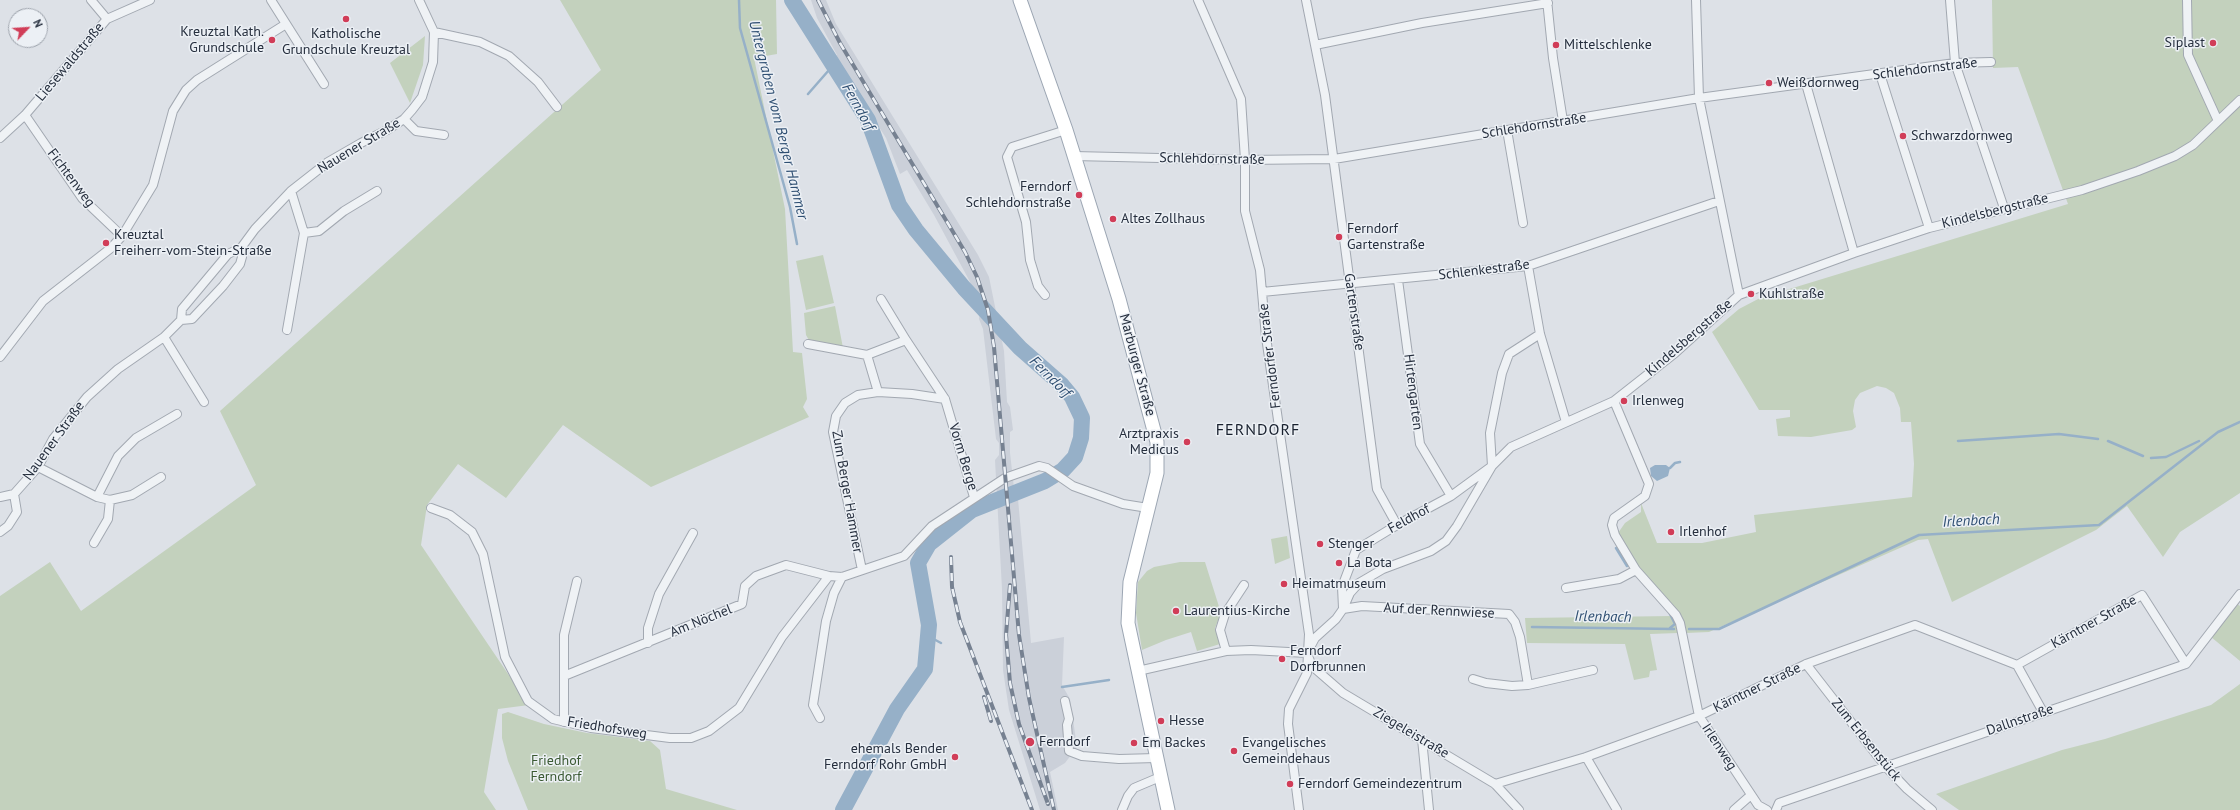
<!DOCTYPE html>
<html>
<head>
<meta charset="utf-8">
<style>
  body { margin:0 }
  #map { position:relative; width:2240px; height:810px; overflow:hidden; background:#dde1e7; font-family:"PT Sans",sans-serif }
  canvas { display:block }
  .north { position:absolute; left:8px; top:8px; width:40px; height:40px; box-sizing:border-box; background:#ecf0f5; border:1px solid #9da3ac; border-radius:50%; rotate:65deg; font-size:11px; font-weight:700; line-height:16px; text-align:center; color:#262f3e }
  .north::after { content:''; display:block; margin:auto; width:14px; height:18px; background:#d13d58; clip-path:polygon(50% 0,100% 100%,50% 72%,0 100%) }
</style>
</head>
<body>
<div id="map">
<canvas width="2240" height="810"></canvas>
<div class="north">N</div>
</div>
<script>
const context = document.querySelector('canvas').getContext('2d');
context.lineJoin = 'round';
function fill(path, color) { context.fillStyle = color; context.fill(path, 'evenodd'); }
const shape = rows => new Path2D(rows.map(r => 'M' + r).join(''));
function stroke(path, color, width, dash) { context.strokeStyle = color; context.lineWidth = width; context.lineCap = dash ? 'butt' : 'round'; context.setLineDash(dash || []); context.stroke(path); }
function write(font, color, halo, rows, align = 'center') {
  context.font = font + ' "PT Sans",sans-serif'; context.lineWidth = 3; context.setLineDash([]); context.textBaseline = 'middle'; context.strokeStyle = halo; context.fillStyle = color; for (const [text, x, y, turn = 0] of rows) {
    context.save(); context.translate(x, y); context.rotate((+turn || 0) * Math.PI / 180); context.textAlign = isNaN(turn) ? turn : align; if (halo) context.strokeText(text, 0, 0); context.fillText(text, 0, 0); context.restore();
  }
}
const built = shape([
  [811,0,826,0,836,24,978,255,989,277,1004,351,1007,402,1010,407,1013,430,1010,432,1010,453,1014,488,1018,499,1031,643,1064,637,1062,685,1070,699,1077,747,1065,763,1050,772,1058,810,1040,810,1009,710,1003,670,1002,589,995,460,999,455,999,443,996,439,983,329,979,319,980,306,969,280,934,215,907,170,900,174,886,138,835,57,837,55,817,18]
]);
const green = shape([
  [560,0,776,0,777,54,754,58,785,209,793,352,802,353,807,399,803,407,809,417,651,487,563,425,506,498,458,464,427,505,421,545,529,705,498,709,484,792,496,810,0,810,0,596,50,562,81,611,256,485,220,411,601,70],
  [1992,0,2240,0,2240,493,2180,532,2163,557,2127,506,2096,530,1952,602,1928,539,1918,540,1709,632,1686,633,1682,616,1636,565,1618,533,1625,523,1641,512,1641,503,1657,543,1702,543,1756,532,1754,515,1912,497,1914,464,1911,422,1901,422,1900,408,1894,393,1886,388,1877,386,1860,393,1855,400,1853,411,1856,427,1852,430,1811,437,1778,436,1776,419,1790,417,1790,410,1759,410,1712,332,1739,309,1760,298,2068,204,2018,67,1993,68],
  [425,36,423,65,410,103,390,63],
  [823,255,834,303,806,310,796,261],
  [835,306,843,348,810,342,806,335,804,313],
  [1287,536,1290,558,1275,564,1271,539],
  [1180,562,1205,562,1221,613,1215,628,1220,644,1197,651,1191,632,1166,640,1142,650,1136,613,1138,582,1147,571,1154,567],
  [2232,599,2240,606,2240,661,2205,632],
  [1673,616,1678,633,1650,634,1657,670,1650,671,1649,677,1634,680,1625,644,1527,643,1525,618],
  [2240,684,2240,810,1959,810,1936,794,2062,750,2105,739,2211,705],
  [508,712,544,724,587,733,650,741,660,750,666,789,737,810,528,810,508,761,502,738,502,714]
]);
const water = shape([
  [1655,465,1666,465,1670,468,1668,476,1657,481,1651,476,1650,468]
]);
const stream = shape([
  [739,0,740,28,790,207,797,244],
  [808,94,829,70,831,61],
  [1958,441,2059,434,2098,439],
  [2108,441,2143,456],
  [2151,458,2166,457,2199,441],
  [1670,468,1675,463,1680,462],
  [1616,548,1627,566],
  [1670,614,1675,624,1670,628],
  [1532,627,1674,629],
  [1689,629,1719,629,1919,535,2099,525,2218,432,2240,422],
  [928,636,941,643],
  [1062,687,1109,680]
]);
const river = shape([
  [792,0,868,120,899,205,916,230,964,288,1020,348,1062,385,1072,397,1082,418,1081,438,1075,457,1063,470,1045,481,972,510,929,544,918,563,929,625,925,669,897,709,843,810]
]);
const street = shape([
  [91,0,107,19],
  [271,0,324,84],
  [1198,0,1241,99,1245,160,1245,211,1260,270,1266,337,1309,634,1307,673,1289,709,1288,724,1299,810],
  [1306,0,1325,95,1377,489,1397,525],
  [1547,0,1553,58,1563,121],
  [1696,0,1699,98,1739,295],
  [1950,0,1955,63,2004,208],
  [2187,0,2188,55,2218,121],
  [434,32,480,42,509,56,538,82,557,107],
  [1315,45,1422,23,1548,3],
  [1880,74,1929,228],
  [1806,84,1854,253],
  [25,115,82,198,122,236],
  [404,119,416,131,444,135],
  [1507,130,1523,223],
  [0,138,25,115,107,19,150,0],
  [1074,156,1245,160,1334,159,1699,98,1955,63,1991,62],
  [304,233,319,231,344,211,377,191],
  [1528,266,1540,334,1566,422],
  [1398,280,1420,444,1451,496],
  [1262,292,1528,266,1719,201],
  [1045,295,1038,286,1030,260,1026,222,1007,157,1012,147,1066,130],
  [881,299,906,340],
  [181,320,192,319,223,286,240,264,242,257,241,248],
  [287,330,304,233,291,191],
  [164,337,204,402],
  [808,344,867,355,906,340,945,399,974,497],
  [867,355,878,392],
  [0,357,43,301,111,248,122,236,153,185,173,111,186,90,197,80,286,24],
  [1614,401,1649,484,1645,496,1614,518,1612,525,1615,535,1636,570,1676,615,1680,623,1699,716,1758,805,1767,810],
  [38,467,97,497,110,500,132,495,161,477],
  [0,497,14,494,38,467,53,439,87,397,118,369,164,337,181,320,182,309,228,254,241,248,255,229,291,191,328,162,361,143,387,130,404,119,412,110,422,97,433,62,434,32,419,0],
  [97,497,118,456,136,438,177,414],
  [431,508,450,515,472,532,483,554,505,657,528,701,553,719,591,728,670,738,691,738,709,731,739,708,782,637,829,576,842,577,904,556,932,526,1005,478,1039,466,1047,468,1073,486,1123,504,1148,508],
  [0,532,8,526,17,512,14,494],
  [94,543,108,519,110,500],
  [862,570,833,432,836,416,845,403,858,395,878,392,912,394,945,399],
  [1566,588,1619,579,1636,570],
  [1343,608,1342,587,1356,550,1397,525,1451,496,1492,466,1490,433,1502,373,1509,354,1540,334],
  [1343,609,1362,606,1509,614,1515,622,1520,637,1528,685,1593,670],
  [648,643,648,628,659,594,693,533],
  [1226,651,1220,630,1225,614,1244,585],
  [1307,653,1315,638,1336,619,1343,609,1350,593,1359,583,1383,569,1431,551,1446,541,1457,526,1492,466,1511,447,1614,401,1675,353,1739,295,1854,253,1929,228,2082,190,2138,171,2175,156,2193,145,2240,100],
  [1308,656,1312,666,1343,693,1495,784,1519,810],
  [1806,664,1886,767,1907,789,1932,810],
  [2017,665,2142,595,2186,664],
  [1138,671,1226,651,1251,650,1307,653],
  [564,676,564,635,577,581],
  [1473,679,1486,683,1512,686,1528,685],
  [1065,701,1069,719,1067,725,1069,751,1082,756,1119,759,1156,758],
  [820,718,813,705,826,621,834,593,842,577],
  [564,722,564,676,742,604,745,586,756,576,786,565,829,576],
  [1422,739,1429,810],
  [1586,757,1617,810],
  [1495,784,1586,757,1699,716,1806,664,1915,625,2017,665,2043,712],
  [1122,810,1128,796,1134,788,1160,777],
  [1734,810,1751,795],
  [1776,810,1779,803,2186,664,2240,594]
]);
const primary = shape([
  [1020,0,1066,130,1119,299,1157,442,1157,473,1130,582,1128,623,1168,810]
]);
const rail = shape([
  [818,0,840,43,965,252,977,277,988,310,994,347,1019,635,1029,698,1054,810],
  [951,557,952,587,960,622,1032,810],
  [1010,585,1006,635,1010,683,1019,724,1048,804],
  [984,697,991,721]
]);
const markers = [
  [346,19,4,"#d13d58"],
  [272,40,4,"#d13d58"],
  [2213,43,4,"#d13d58"],
  [1556,45,4,"#d13d58"],
  [1769,83,4,"#d13d58"],
  [1903,136,4,"#d13d58"],
  [1079,195,4,"#d13d58"],
  [1113,219,4,"#d13d58"],
  [1339,237,4,"#d13d58"],
  [106,243,4,"#d13d58"],
  [1751,294,4,"#d13d58"],
  [1624,401,4,"#d13d58"],
  [1187,442,4,"#d13d58"],
  [1671,532,4,"#d13d58"],
  [1320,544,4,"#d13d58"],
  [1339,563,4,"#d13d58"],
  [1284,584,4,"#d13d58"],
  [1176,611,4,"#d13d58"],
  [1282,659,4,"#d13d58"],
  [1161,721,4,"#d13d58"],
  [1030,742,5,"#d13d58"],
  [1134,743,4,"#d13d58"],
  [1234,751,4,"#d13d58"],
  [955,757,4,"#d13d58"],
  [1290,784,4,"#d13d58"]
];
const poiNames = [
  ["Kreuztal Kath.",264,32,"right"],
  ["Grundschule",264,48,"right"],
  ["Katholische",346,34,"center"],
  ["Grundschule Kreuztal",346,50,"center"],
  ["Siplast",2205,43,"right"],
  ["Mittelschlenke",1564,45],
  ["Weißdornweg",1777,83],
  ["Schwarzdornweg",1911,136],
  ["Ferndorf",1071,187,"right"],
  ["Schlehdornstraße",1071,203,"right"],
  ["Altes Zollhaus",1121,219],
  ["Ferndorf",1347,229],
  ["Gartenstraße",1347,245],
  ["Kreuztal",114,235],
  ["Freiherr-vom-Stein-Straße",114,251],
  ["Kuhlstraße",1759,294],
  ["Irlenweg",1632,401],
  ["Arztpraxis",1179,434,"right"],
  ["Medicus",1179,450,"right"],
  ["Irlenhof",1679,532],
  ["Stenger",1328,544],
  ["La Bota",1347,563],
  ["Heimatmuseum",1292,584],
  ["Laurentius-Kirche",1184,611],
  ["Ferndorf",1290,651],
  ["Dorfbrunnen",1290,667],
  ["Hesse",1169,721],
  ["Ferndorf",1039,742],
  ["Em Backes",1142,743],
  ["Evangelisches",1242,743],
  ["Gemeindehaus",1242,759],
  ["ehemals Bender",947,749,"right"],
  ["Ferndorf Rohr GmbH",947,765,"right"],
  ["Ferndorf Gemeindezentrum",1298,784]
];
const streetNames = [
  ["Liesewaldstraße",70,62,-50],
  ["Schlehdornstraße",1925,69,-7],
  ["Schlehdornstraße",1534,126,-9],
  ["Nauener Straße",359,146,-31],
  ["Schlehdornstraße",1212,159,1],
  ["Fichtenweg",71,178,53],
  ["Kindelsbergstraße",1995,211,-14],
  ["Schlenkestraße",1484,270,-7],
  ["Gartenstraße",1354,312,82],
  ["Kindelsbergstraße",1689,338,-41],
  ["Ferndorfer Straße",1270,356,-97],
  ["Marburger Straße",1137,365,75],
  ["Hirtengarten",1413,392,83],
  ["Nauener Straße",54,441,-54],
  ["Vorm Berge",963,457,73],
  ["Zum Berger Hammer",847,492,80],
  ["Feldhof",1409,519,-29],
  ["Auf der Rennwiese",1439,611,3],
  ["Am Nöchel",701,621,-22],
  ["Kärntner Straße",2094,622,-29],
  ["Kärntner Straße",1757,688,-26],
  ["Dallnstraße",2020,720,-19],
  ["Friedhofsweg",607,728,9],
  ["Ziegeleistraße",1411,733,31],
  ["Zum Erbsenstück",1866,740,51],
  ["Irlenweg",1719,747,57]
];
const parkNames = [
  ["Friedhof",556,761],
  ["Ferndorf",556,777]
];
const waterNames = [
  ["Ferndorf",858,107,61],
  ["Untergraben vom Berger Hammer",778,120,76],
  ["Ferndorf",1050,377,45],
  ["Irlenbach",1971,521,-3],
  ["Irlenbach",1603,617,1]
];
const quarterNames = [
  ["FERNDORF",1258,430]
];
fill(built, '#cbd0d9');
fill(green, '#c3d1bd');
fill(water, '#96b0c8');
stroke(stream, '#96b0c8', 2.5);
stroke(river, '#96b0c8', 16);
stroke(street, '#a2a8b1', 10);
stroke(primary, '#9ca6b3', 15);
stroke(street, '#eff2f5', 8);
stroke(primary, '#fff', 13);
stroke(rail, '#768191', 4);
stroke(rail, '#ecf0f5', 2.5, [8]);
for (const [x, y, r, color] of markers) { const dot = new Path2D(); dot.arc(x, y, r, 0, 2 * Math.PI); context.fillStyle = color; context.fill(dot); stroke(dot, '#ecf0f5', 1.5); }
write('14px', '#262f3e', '#ecf0f5', poiNames, 'left');
write('14px', '#262f3e', '#ecf0f5', streetNames);
write('14px', '#3b5a33', '#ecf0f5', parkNames);
write('italic 15px', '#2f4f72', '#ecf0f5', waterNames);
context.letterSpacing = '1px';
write('16px', '#18202e', '#ecf0f5', quarterNames);
context.letterSpacing = '0px';
</script>
</body>
</html>
